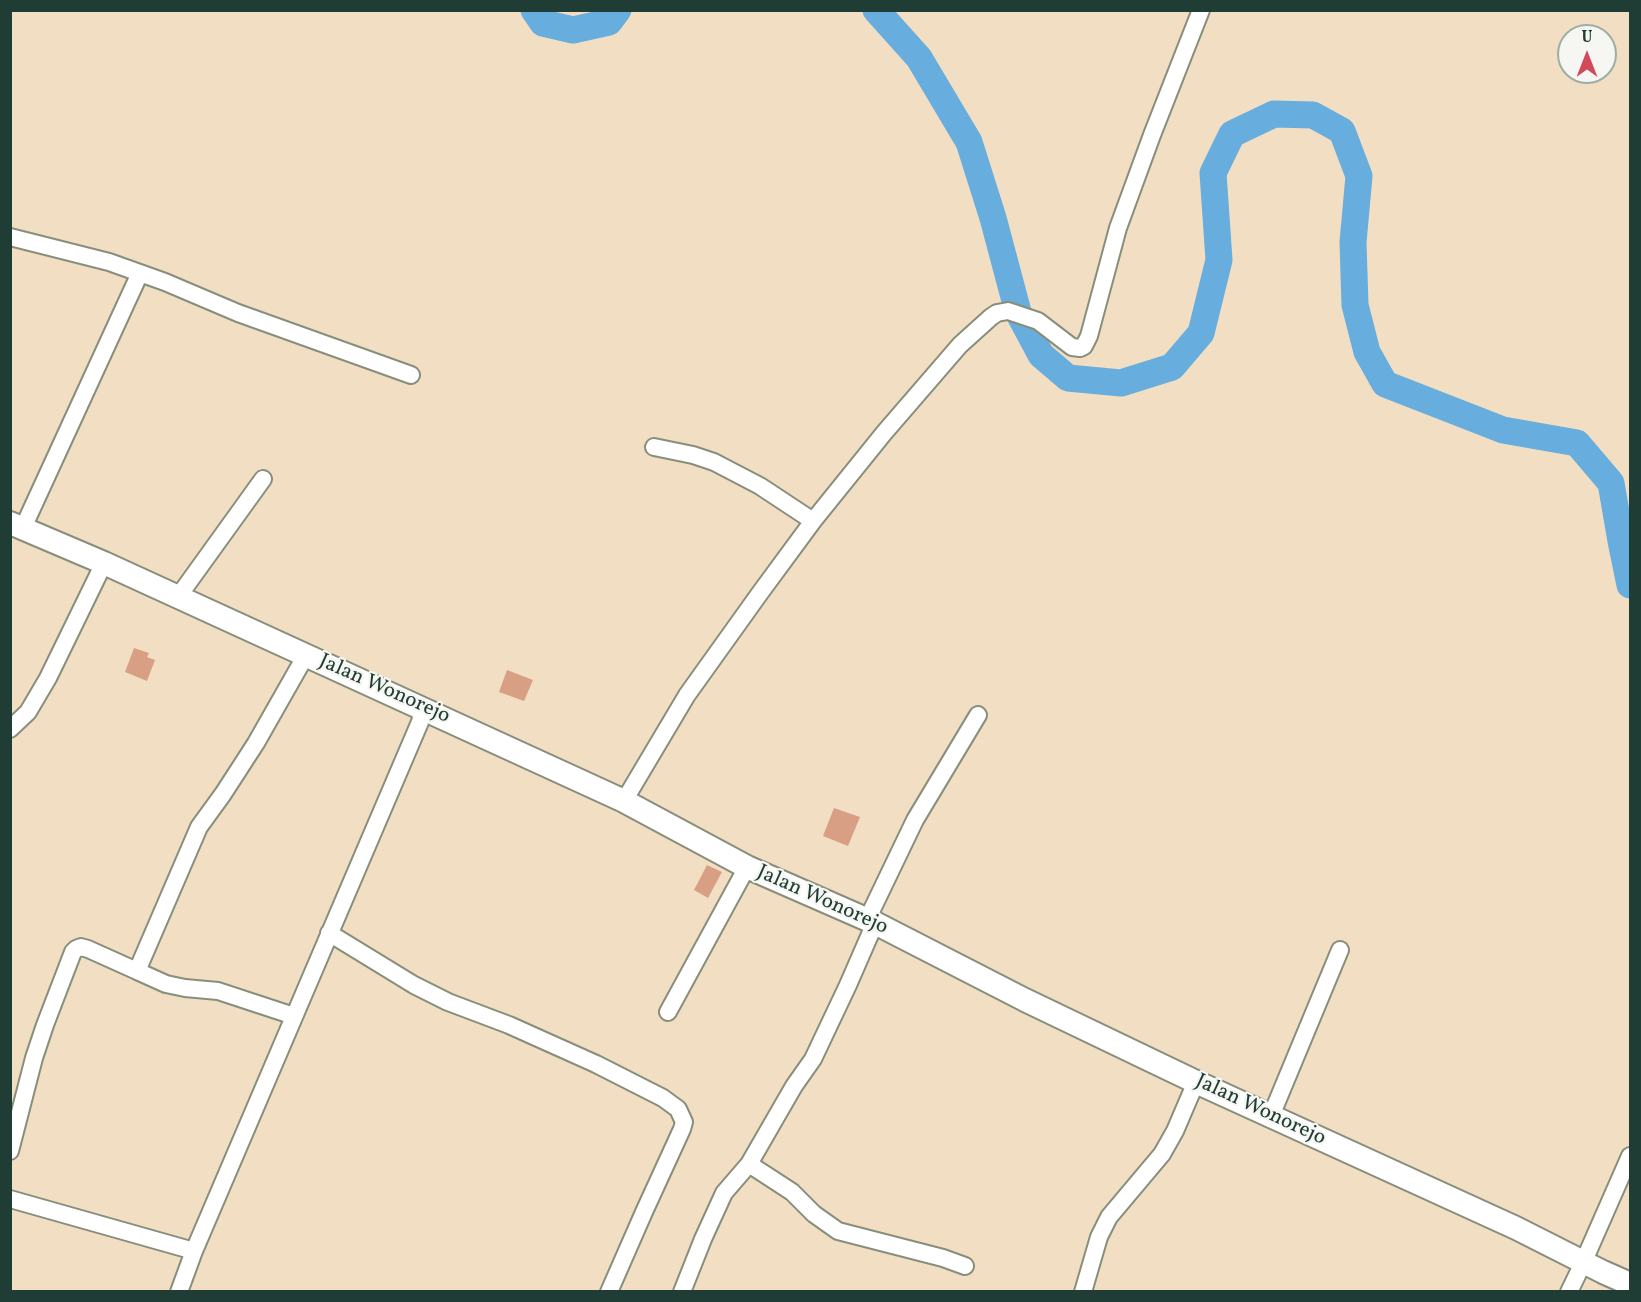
<!DOCTYPE html>
<html>
<head>
<meta charset="utf-8">
<style>
  body { margin:0 }
  #map { position:relative; width:1641px; height:1302px; overflow:hidden; background:#f2dfc3; font-family:Vollkorn,serif }
  canvas { display:block }
  .frame { position:absolute; inset:0; border:12px solid #1f3d34; pointer-events:none }
  .north { position:absolute; left:1557px; top:24px; width:60px; height:60px; box-sizing:border-box; background:#f6f6f2; border:2px solid #a0aca6; border-radius:50%; rotate:0deg; font-size:16px; font-weight:700; line-height:24px; text-align:center; color:#1f3d34 }
  .north::after { content:''; display:block; margin:auto; width:21px; height:27px; background:#d1495b; clip-path:polygon(50% 0,100% 100%,50% 72%,0 100%) }
</style>
</head>
<body>
<div id="map">
<canvas width="1641" height="1302"></canvas>
<div class="frame"></div>
<div class="north">U</div>
</div>
<script>
const context = document.querySelector('canvas').getContext('2d');
context.lineJoin = 'round';
const shape = rows => new Path2D(rows.map(r => 'M' + r).join(''));
function stroke(path, color, width, dash) { context.strokeStyle = color; context.lineWidth = width; context.lineCap = dash ? 'butt' : 'round'; context.setLineDash(dash || []); context.stroke(path); }
function fill(path, color) { context.fillStyle = color; context.fill(path, 'evenodd'); }
function write(font, color, halo, rows, align = 'center') {
  context.font = font + ' Vollkorn,serif'; context.lineWidth = 4.5; context.setLineDash([]); context.textBaseline = 'middle'; context.strokeStyle = halo; context.fillStyle = color; for (const [text, x, y, turn = 0] of rows) {
    context.save(); context.translate(x, y); context.rotate((+turn || 0) * Math.PI / 180); context.textAlign = isNaN(turn) ? turn : align; if (halo) context.strokeText(text, 0, 0); context.fillText(text, 0, 0); context.restore();
  }
}
const river = shape([
  [534,10,543,23,573,30,609,22,618,10],
  [876,10,919,58,969,142,993,218,1018,312,1041,355,1068,378,1121,383,1172,367,1201,333,1219,260,1213,173,1232,134,1274,114,1313,115,1342,131,1359,176,1353,242,1355,305,1367,352,1385,384,1503,430,1577,443,1611,483,1621,541,1630,585]
]);
const building = shape([
  [134,648,149,653,147,657,155,660,147,681,125,672],
  [507,670,533,680,524,701,499,692],
  [834,808,860,817,848,846,823,836],
  [707,865,722,872,708,898,694,890]
]);
const street = shape([
  [10,237,109,262,165,282,238,313,411,375],
  [654,447,693,455,714,462,760,486,813,521],
  [23,528,140,273],
  [178,597,263,479],
  [10,729,28,712,48,678,104,563],
  [624,801,687,695,760,593,813,521,884,433,960,345,991,317,997,313,1008,311,1038,321,1072,347,1080,348,1084,346,1089,336,1118,228,1152,135,1201,10],
  [867,920,915,820,978,715],
  [329,933,414,985,448,1002,509,1025,596,1064,663,1098,678,1109,684,1122,682,1129,644,1212,609,1292],
  [137,971,166,984,185,988,218,991,294,1016],
  [668,1012,747,867],
  [1271,1116,1340,950],
  [10,1151,34,1058,45,1025,73,952,76,949,81,947,88,949,137,971,199,827,223,794,256,743,306,655],
  [749,1164,792,1192,814,1214,838,1231,943,1258,965,1266],
  [10,1199,194,1251],
  [179,1292,194,1251,420,722,423,707],
  [682,1292,703,1239,724,1193,749,1164,794,1086,813,1059,848,985,875,923],
  [1083,1292,1099,1237,1109,1217,1162,1154,1175,1131,1196,1082],
  [1569,1292,1583,1263,1630,1156]
]);
const secondary = shape([
  [10,523,104,563,624,801,747,867,875,923,1025,1000,1196,1082,1516,1228,1603,1272,1630,1284]
]);
const streetNames = [
  ["Jalan Wonorejo",384,690,24],
  ["Jalan Wonorejo",822,901,24],
  ["Jalan Wonorejo",1260,1111,25]
];
stroke(river, '#67addd', 27);
fill(building, '#d99f84');
stroke(street, '#888e7c', 20);
stroke(secondary, '#888e7c', 26);
stroke(street, '#fff', 16);
stroke(secondary, '#fff', 22);
write('21px', '#1f3d34', '#f6f6f2', streetNames);
</script>
</body>
</html>
